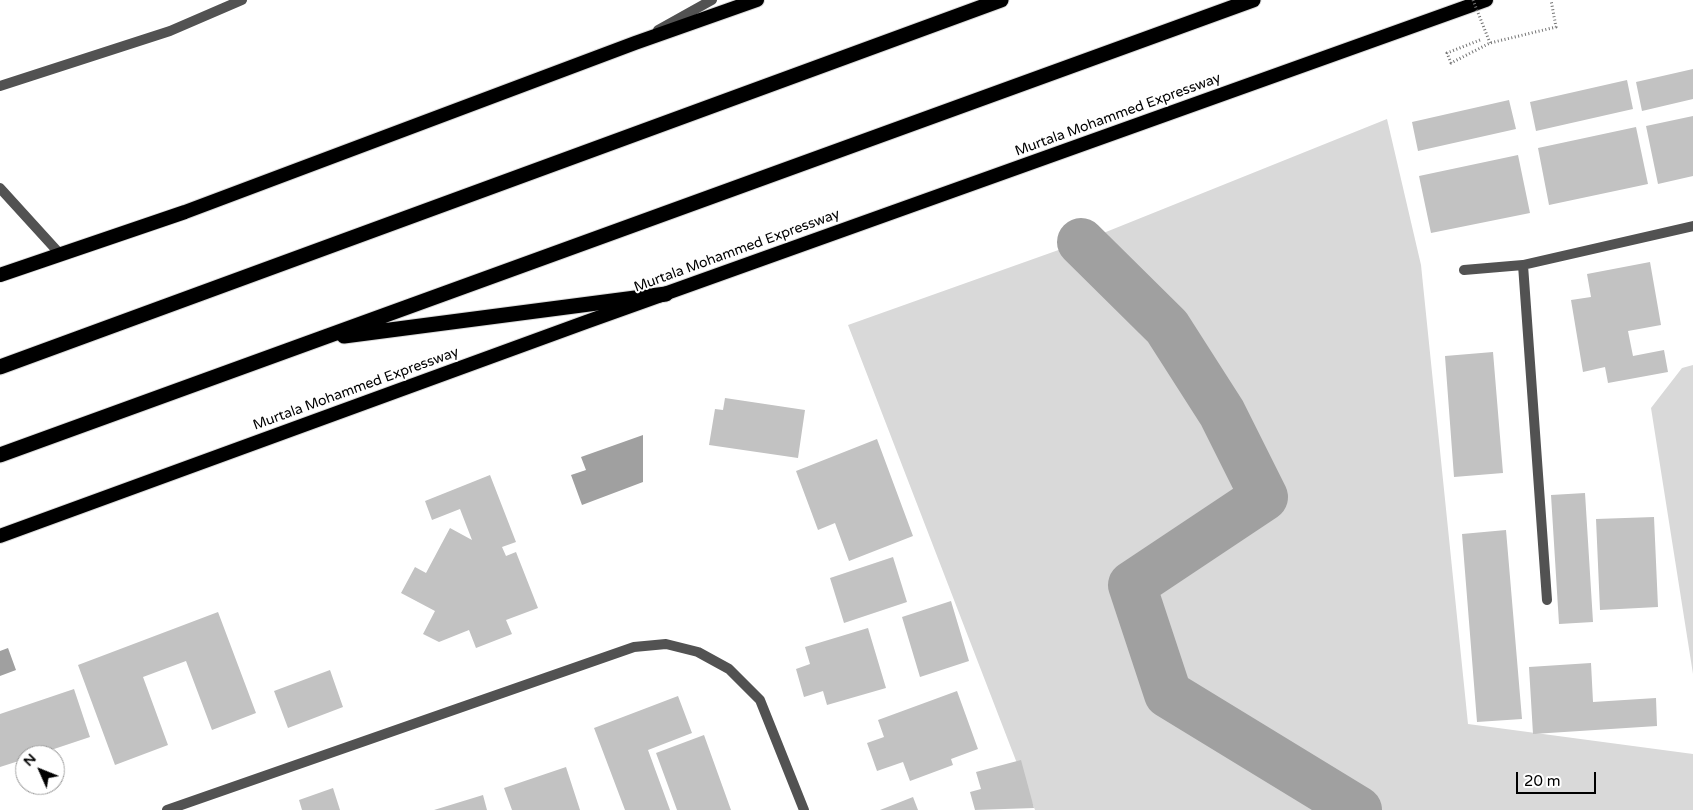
<!DOCTYPE html>
<html>
<head>
<meta charset="utf-8">
<style>
  body { margin:0 }
  #map { position:relative; width:1693px; height:810px; overflow:hidden; background:#fff; font-family:"Varela Round",sans-serif }
  canvas { display:block }
  .north { position:absolute; left:15px; top:745px; width:50px; height:50px; box-sizing:border-box; background:#fff; border:1px solid #999; border-radius:50%; rotate:314deg; font-size:14px; font-weight:700; line-height:20px; text-align:center; color:#000 }
  .north::after { content:''; display:block; margin:auto; width:18px; height:22px; background:#000; clip-path:polygon(50% 0,100% 100%,50% 72%,0 100%) }
  .scale { position:absolute; left:1516px; top:772px; width:80px; height:22px; box-sizing:border-box; border:2px solid #000; border-top:0; padding-left:6px; font-size:15px; line-height:18px; white-space:nowrap; color:#000; -webkit-text-stroke:4px #fff; paint-order:stroke }
</style>
</head>
<body>
<div id="map">
<canvas width="1693" height="810"></canvas>
<div class="north">N</div>
<div class="scale">20 m</div>
</div>
<script>
const context = document.querySelector('canvas').getContext('2d');
context.lineJoin = 'round';
function fill(path, color) { context.fillStyle = color; context.fill(path, 'evenodd'); }
const shape = rows => new Path2D(rows.map(r => 'M' + r).join(''));
function stroke(path, color, width, dash) { context.strokeStyle = color; context.lineWidth = width; context.lineCap = dash ? 'butt' : 'round'; context.setLineDash(dash || []); context.stroke(path); }
function write(font, color, halo, rows, align = 'center') {
  context.font = font + ' "Varela Round",sans-serif'; context.lineWidth = 4; context.setLineDash([]); context.textBaseline = 'middle'; context.strokeStyle = halo; context.fillStyle = color; for (const [text, x, y, turn = 0] of rows) {
    context.save(); context.translate(x, y); context.rotate((+turn || 0) * Math.PI / 180); context.textAlign = isNaN(turn) ? turn : align; if (halo) context.strokeText(text, 0, 0); context.fillText(text, 0, 0); context.restore();
  }
}
const green = shape([
  [1387,119,1421,265,1468,724,1693,754,1693,810,1035,810,848,325,1081,242],
  [1693,365,1693,674,1651,408,1682,368]
]);
const water = shape([
  [643,435,643,482,582,505,571,475,586,470,581,457],
  [8,648,16,670,0,676,0,651]
]);
const river = shape([
  [1081,242,1167,327,1222,413,1264,497,1132,585,1168,694,1358,810]
]);
const building = shape([
  [1693,69,1693,99,1642,111,1636,82],
  [1627,80,1633,109,1536,131,1530,102],
  [1509,100,1516,129,1418,151,1412,122],
  [1693,116,1693,176,1658,184,1646,126],
  [1636,127,1648,184,1549,205,1538,148],
  [1518,155,1530,213,1431,233,1419,176],
  [1650,262,1661,325,1628,331,1633,356,1664,350,1668,372,1608,383,1605,367,1583,372,1571,300,1591,297,1587,274],
  [1493,352,1503,473,1454,477,1445,356],
  [725,398,805,410,798,458,709,445,715,409,723,410],
  [877,439,913,536,849,561,835,523,818,530,796,471],
  [490,475,516,542,502,547,506,556,516,552,538,608,506,620,512,634,476,648,469,630,439,642,423,634,435,611,401,593,415,567,426,573,450,528,472,540,460,509,432,520,425,501],
  [1585,493,1593,622,1559,624,1551,495],
  [1654,517,1658,607,1600,610,1596,519],
  [1506,530,1522,719,1477,722,1462,534],
  [893,557,907,602,844,623,830,578],
  [951,601,969,661,920,677,902,617],
  [218,612,256,713,212,730,186,661,143,677,168,745,115,765,78,665],
  [868,628,886,688,827,705,823,691,804,697,796,669,810,664,805,647],
  [1591,663,1593,702,1656,698,1657,726,1533,734,1529,667],
  [330,670,343,707,288,728,274,691],
  [74,689,90,737,36,755,25,755,25,759,0,767,0,714],
  [957,691,978,749,951,759,953,765,910,781,903,762,877,771,867,743,884,737,878,720],
  [678,696,692,733,648,750,670,810,625,810,594,728],
  [704,735,731,810,677,810,656,753],
  [1021,760,1034,808,975,810,970,792,981,789,976,772],
  [566,767,580,810,512,810,504,788],
  [333,788,340,810,302,810,299,800],
  [483,795,487,810,434,810],
  [913,797,918,810,880,810]
]);
const path = shape([
  [1480,40,1447,53,1451,63,1490,43,1556,27,1551,0]
]);
const service = shape([
  [0,86,170,31,242,0],
  [0,188,60,254]
]);
const minor = shape([
  [1523,265,1547,600],
  [1464,270,1523,265,1693,226],
  [167,810,634,647,666,644,698,652,729,669,760,700,804,810]
]);
const tertiary = shape([
  [658,30,712,0]
]);
const trunk = shape([
  [0,275,185,212,635,43,757,0],
  [0,536,586,322,1486,0]
]);
const motorway = shape([
  [344,336,666,294],
  [0,367,1001,0],
  [0,455,1253,0]
]);
const pathBridge = shape([
  [1473,0,1490,43]
]);
const streetNames = [
  ["Murtala Mohammed Expressway",1118,115,-20],
  ["Murtala Mohammed Expressway",737,251,-20],
  ["Murtala Mohammed Expressway",356,389,-20]
];
fill(green, '#d9d9d9');
fill(water, '#a0a0a0');
stroke(river, '#a0a0a0', 48);
fill(building, '#c2c2c2');
stroke(trunk, '#dbdbdb', 16);
stroke(motorway, '#dbdbdb', 17);
stroke(path, '#747474', 3, [1, 2.5]);
stroke(service, '#525252', 10);
stroke(minor, '#525252', 10);
stroke(tertiary, '#525252', 10);
stroke(trunk, '#000', 14);
stroke(motorway, '#000', 15);
stroke(pathBridge, '#747474', 3, [1, 2.5]);
write('14px', '#000', '#fff', streetNames);
</script>
</body>
</html>
